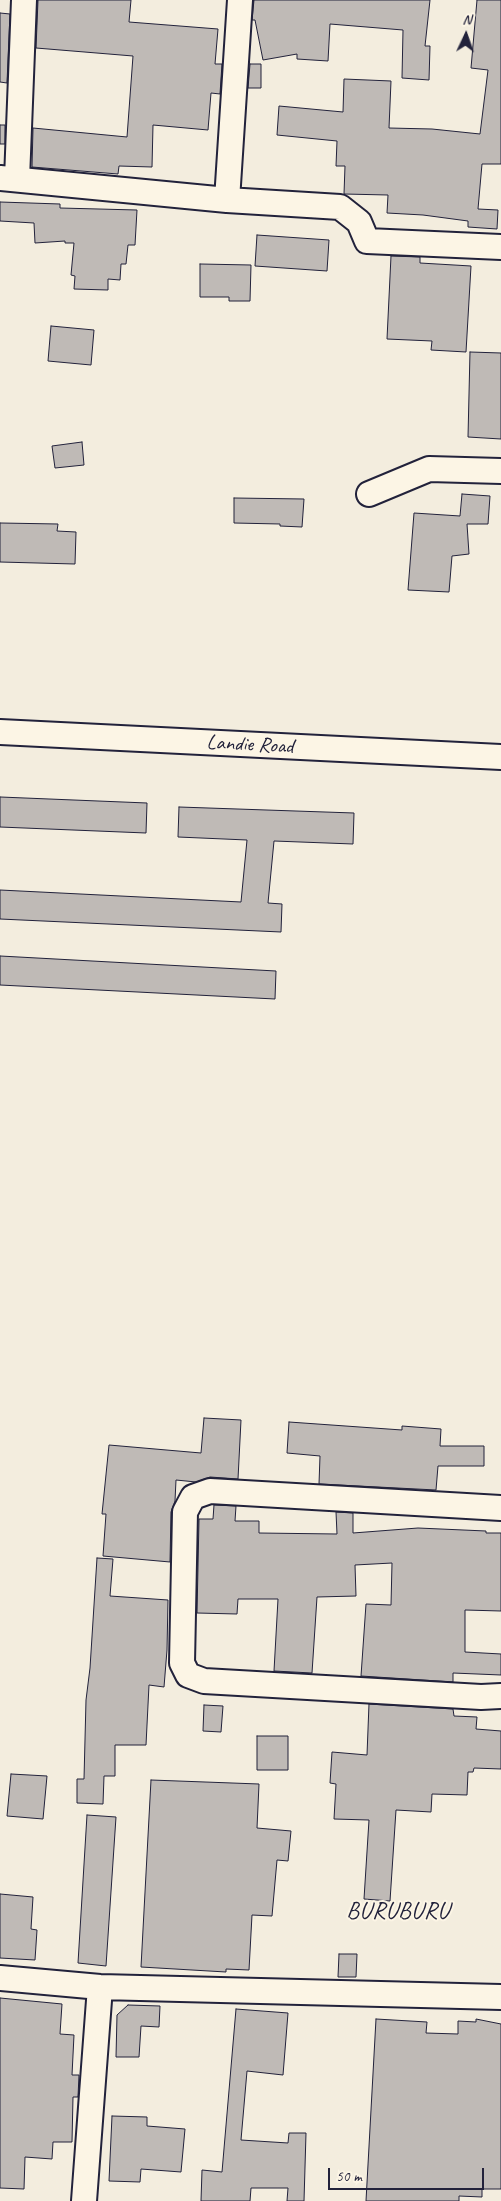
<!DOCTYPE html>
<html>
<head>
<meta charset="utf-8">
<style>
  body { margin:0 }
  #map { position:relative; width:501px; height:2201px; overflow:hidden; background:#f3edde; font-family:Caveat,sans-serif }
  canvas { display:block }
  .north { position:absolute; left:441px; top:10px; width:50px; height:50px; -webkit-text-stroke:4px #fcf5e5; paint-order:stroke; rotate:3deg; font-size:14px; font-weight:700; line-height:20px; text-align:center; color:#22223b }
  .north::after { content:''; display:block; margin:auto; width:18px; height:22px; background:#22223b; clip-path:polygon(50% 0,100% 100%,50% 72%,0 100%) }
  .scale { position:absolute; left:328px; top:2168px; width:156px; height:22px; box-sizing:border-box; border:2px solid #22223b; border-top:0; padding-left:6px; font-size:15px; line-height:18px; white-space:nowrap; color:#22223b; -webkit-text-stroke:4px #fcf5e5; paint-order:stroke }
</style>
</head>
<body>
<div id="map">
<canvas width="501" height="2201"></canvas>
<div class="north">N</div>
<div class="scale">50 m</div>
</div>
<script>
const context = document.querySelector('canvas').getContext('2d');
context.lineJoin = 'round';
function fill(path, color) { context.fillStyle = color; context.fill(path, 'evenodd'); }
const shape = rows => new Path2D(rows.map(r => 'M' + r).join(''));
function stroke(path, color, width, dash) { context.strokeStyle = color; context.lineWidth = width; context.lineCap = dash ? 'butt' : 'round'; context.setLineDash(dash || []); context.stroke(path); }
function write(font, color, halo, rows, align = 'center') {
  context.font = font + ' Caveat,sans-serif'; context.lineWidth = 4; context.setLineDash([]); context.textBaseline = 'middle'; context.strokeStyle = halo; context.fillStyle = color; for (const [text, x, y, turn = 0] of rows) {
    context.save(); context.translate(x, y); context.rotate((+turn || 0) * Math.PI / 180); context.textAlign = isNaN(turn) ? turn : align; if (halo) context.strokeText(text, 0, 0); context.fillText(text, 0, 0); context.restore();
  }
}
const building = shape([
  [38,0,131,0,129,22,218,29,215,64,222,64,220,94,211,93,208,130,153,125,152,167,119,166,118,174,32,167,33,128,127,137,133,56,36,48,38,0],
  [254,0,430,0,425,46,430,46,429,80,402,78,403,30,330,24,328,61,297,59,297,54,263,60,255,20,252,20,254,0],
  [477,0,501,0,501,164,482,164,478,209,498,210,497,229,468,227,468,221,423,215,387,213,388,195,344,194,345,166,336,166,337,141,277,135,279,106,343,112,344,79,391,81,389,128,432,129,480,134,488,70,471,68,477,0],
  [0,13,10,14,7,83,0,82,0,13],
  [250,64,261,64,261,88,248,88,250,64],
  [0,125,5,125,5,144,0,144,0,125],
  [0,202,60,204,60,208,137,210,135,245,128,245,126,264,121,264,120,280,108,279,108,290,74,289,75,276,71,275,74,243,65,243,65,241,35,243,34,223,0,221,0,202],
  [257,235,329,240,327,271,255,266,257,235],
  [391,256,420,257,420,263,471,266,466,352,431,350,432,341,387,339,391,256],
  [200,264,251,265,250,301,229,301,229,297,200,297,200,264],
  [51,326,94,330,91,365,48,361,51,326],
  [470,352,501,353,501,439,468,437,470,352],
  [82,442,84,465,55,468,52,446,82,442],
  [462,494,490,496,488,524,467,524,469,554,452,556,449,592,408,590,414,513,460,516,462,494],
  [234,498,304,499,302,527,280,526,280,524,234,523,234,498],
  [0,523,58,524,57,531,76,532,75,564,0,562,0,523],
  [0,797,147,803,146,833,0,827,0,797],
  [179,807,354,813,353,844,274,841,268,903,282,904,281,932,0,919,0,890,241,902,247,840,178,837,179,807],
  [0,956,276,971,275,999,0,985,0,956],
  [204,1418,241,1420,238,1479,210,1477,196,1482,176,1480,175,1501,171,1512,170,1562,103,1556,106,1514,102,1514,109,1445,201,1453,204,1418],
  [289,1422,402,1430,402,1426,441,1429,440,1446,484,1446,484,1466,438,1466,436,1490,319,1484,320,1456,287,1453,289,1422],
  [214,1505,236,1506,235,1521,259,1521,259,1533,337,1534,336,1512,353,1513,353,1533,418,1528,486,1531,486,1533,501,1533,501,1611,465,1610,465,1652,501,1654,501,1675,453,1673,453,1682,361,1676,366,1604,391,1605,392,1563,355,1565,356,1596,317,1597,312,1673,274,1671,278,1599,238,1599,237,1614,197,1613,199,1519,213,1519,214,1505],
  [97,1558,113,1559,110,1596,168,1600,167,1650,164,1687,149,1685,146,1745,115,1745,115,1776,104,1776,103,1804,77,1803,77,1779,84,1779,86,1700,90,1668,97,1558],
  [369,1704,453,1709,454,1716,477,1717,476,1729,501,1731,501,1769,474,1768,473,1772,468,1772,467,1795,432,1794,431,1812,396,1810,390,1901,364,1899,369,1820,334,1819,336,1784,330,1783,332,1752,367,1755,369,1704],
  [204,1705,223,1706,221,1732,203,1731,204,1705],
  [257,1736,288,1736,288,1770,257,1770,257,1736],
  [11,1774,47,1776,43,1819,7,1816,11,1774],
  [151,1780,259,1784,257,1828,291,1831,288,1861,277,1860,272,1916,252,1915,249,1970,226,1969,226,1972,141,1967,151,1780],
  [87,1815,116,1817,106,1966,78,1963,87,1815],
  [0,1894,33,1897,31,1929,37,1930,35,1960,0,1958,0,1894],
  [339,1954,357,1954,356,1977,338,1977,339,1954],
  [0,1998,62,2004,60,2034,74,2035,72,2075,79,2075,78,2097,73,2097,72,2142,53,2142,52,2159,25,2157,24,2189,0,2188,0,1998],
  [128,2005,160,2006,159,2027,141,2026,139,2057,116,2057,117,2015,128,2005],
  [236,2009,288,2013,283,2075,247,2071,241,2140,288,2143,289,2133,306,2133,304,2201,287,2201,288,2188,251,2188,250,2201,201,2201,202,2170,222,2172,236,2009],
  [376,2019,427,2022,426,2033,458,2034,458,2021,476,2022,476,2019,501,2024,501,2189,482,2189,482,2197,459,2196,459,2201,366,2201,376,2019],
  [112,2116,147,2117,147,2126,185,2129,181,2172,141,2169,140,2182,109,2181,112,2116]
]);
const street = shape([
  [240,0,227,200,340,207,359,222,367,241,501,247],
  [0,178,227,200],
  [17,179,24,0],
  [369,494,429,469,501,471],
  [0,732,501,757],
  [501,1508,210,1491,193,1497,185,1512,182,1663,188,1675,204,1681,481,1697,501,1696],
  [0,1978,100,1987,501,1997],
  [84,2201,100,1987]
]);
const streetNames = [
  ["Landie Road",250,745,3]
];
const quarterNames = [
  ["BURUBURU",398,1912]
];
fill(building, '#bfbab6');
stroke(building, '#22223b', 1);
stroke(street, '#22223b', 28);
stroke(street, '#fcf5e5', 24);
write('21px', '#22223b', '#fcf5e5', streetNames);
context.letterSpacing = '1px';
write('24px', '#22223b', '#fcf5e5', quarterNames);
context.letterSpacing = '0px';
</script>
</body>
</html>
